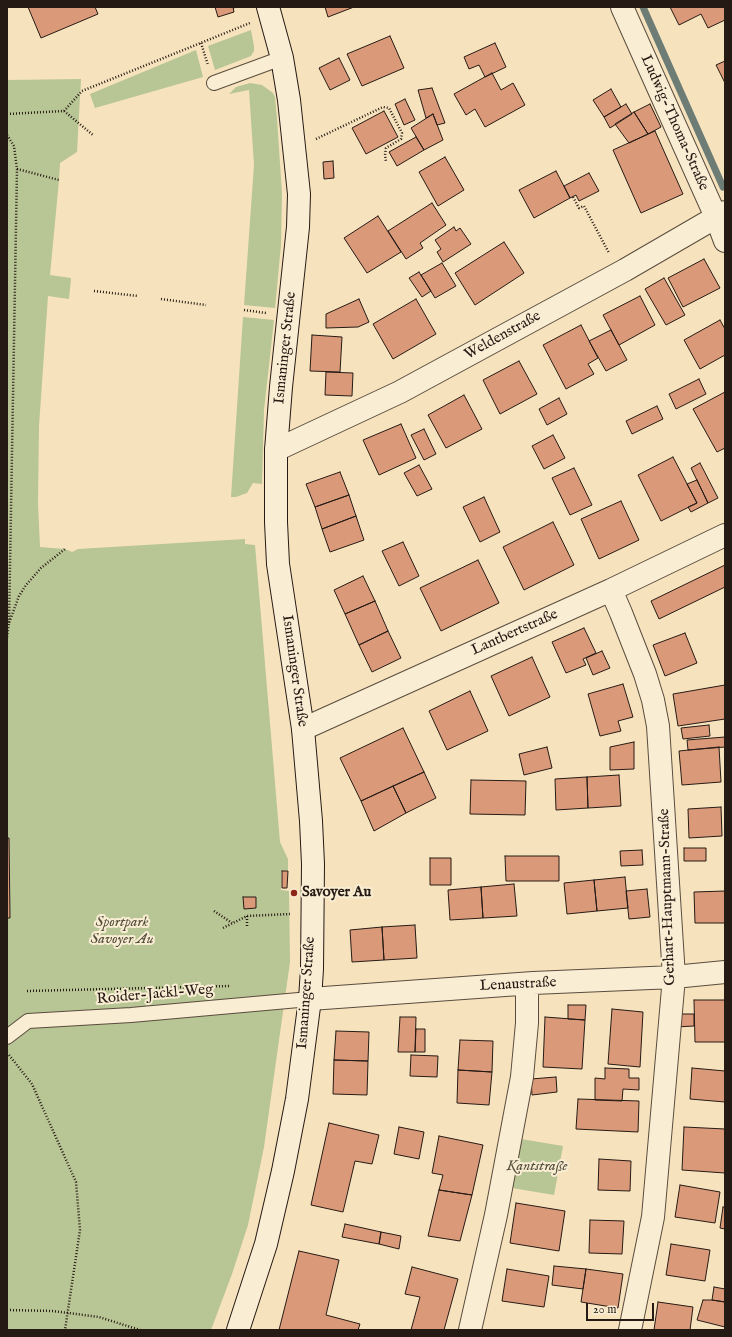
<!DOCTYPE html>
<html>
<head>
<meta charset="utf-8">
<style>
  body { margin:0 }
  #map { position:relative; width:732px; height:1337px; overflow:hidden; background:#f6e3bd; font-family:"IM FELL English",serif }
  canvas { display:block }
  .frame { position:absolute; inset:0; border:8px solid #261a14; pointer-events:none }
  .scale { position:absolute; left:586px; top:1303px; width:68px; height:18px; box-sizing:border-box; border:2px solid #261a14; border-top:0; padding-left:5px; font-size:12px; line-height:14px; white-space:nowrap; color:#261a14; -webkit-text-stroke:3px #f9edd4; paint-order:stroke }
</style>
</head>
<body>
<div id="map">
<canvas width="732" height="1337"></canvas>
<div class="frame"></div>
<div class="scale">20 m</div>
</div>
<script>
const context = document.querySelector('canvas').getContext('2d');
context.lineJoin = 'round';
function fill(path, color) { context.fillStyle = color; context.fill(path, 'evenodd'); }
const shape = rows => new Path2D(rows.map(r => 'M' + r).join(''));
function stroke(path, color, width, dash) { context.strokeStyle = color; context.lineWidth = width; context.lineCap = dash ? 'butt' : 'round'; context.setLineDash(dash || []); context.stroke(path); }
function write(font, color, halo, rows, align = 'center') {
  context.font = font + ' "IM FELL English",serif'; context.lineWidth = 4; context.setLineDash([]); context.textBaseline = 'middle'; context.strokeStyle = halo; context.fillStyle = color; for (const [text, x, y, turn = 0] of rows) {
    context.save(); context.translate(x, y); context.rotate((+turn || 0) * Math.PI / 180); context.textAlign = isNaN(turn) ? turn : align; if (halo) context.strokeText(text, 0, 0); context.fillText(text, 0, 0); context.restore();
  }
}
const green = shape([
  [251,30,254,46,254,51,251,56,215,70,208,46],
  [196,50,203,77,95,108,90,94],
  [81,79,77,152,60,163,59,180,50,275,71,278,69,299,48,296,39,426,38,503,40,547,65,549,72,552,78,549,245,539,245,544,255,545,280,842,288,859,288,870,281,871,281,890,289,891,290,962,264,1147,248,1225,232,1274,211,1330,7,1330,7,80],
  [250,83,262,85,273,93,275,97,277,119,282,193,281,245,275,308,244,305,254,165,249,90,229,94,236,87],
  [243,317,274,320,264,410,262,484,253,483,247,493,236,497,231,497],
  [521,1139,563,1146,554,1195,512,1188]
]);
const stream = shape([
  [643,7,723,187]
]);
const building = shape([
  [28,7,95,7,98,14,41,38,28,7],
  [215,7,233,7,234,12,218,17,215,7],
  [325,7,354,7,328,17,325,7],
  [670,7,725,7,725,20,708,28,701,14,679,25,670,7],
  [390,36,404,68,362,86,347,54,390,36],
  [495,43,506,67,485,77,479,65,469,69,464,57,495,43],
  [339,58,350,80,330,90,319,68,339,58],
  [725,61,725,83,716,65,725,61],
  [492,73,501,90,513,83,525,105,485,127,475,109,466,115,454,94,492,73],
  [432,88,445,123,437,125,433,114,426,118,418,90,432,88],
  [611,89,621,107,604,117,593,100,611,89],
  [405,99,415,120,404,125,395,104,405,99],
  [626,104,632,114,610,128,604,117,626,104],
  [650,104,661,127,648,134,634,112,650,104],
  [384,111,398,137,366,154,352,128,384,111],
  [634,112,648,134,629,143,615,124,634,112],
  [433,114,443,140,424,150,411,128,433,114],
  [655,131,683,194,641,213,613,150,655,131],
  [416,137,424,150,397,166,389,152,416,137],
  [445,157,464,190,438,206,419,172,445,157],
  [333,161,334,178,324,179,323,162,333,161],
  [556,171,570,198,534,218,519,190,556,171],
  [589,173,599,191,579,201,576,195,570,198,564,186,589,173],
  [432,203,446,225,420,243,423,248,406,259,388,231,432,203],
  [378,216,401,252,367,273,344,238,378,216],
  [454,227,456,231,460,228,471,244,443,262,437,252,441,249,435,240,454,227],
  [504,242,524,273,475,305,455,273,504,242],
  [704,259,720,288,683,307,668,278,704,259],
  [442,263,456,286,435,298,421,275,442,263],
  [419,272,431,291,422,297,409,278,419,272],
  [664,278,685,315,666,325,645,289,664,278],
  [640,296,655,325,619,345,603,315,640,296],
  [359,299,369,322,358,327,326,328,326,314,359,299],
  [416,299,436,334,393,359,373,324,416,299],
  [720,320,725,329,725,355,700,369,684,340,720,320],
  [581,325,598,358,588,364,594,374,566,389,543,345,581,325],
  [611,330,627,360,606,371,589,341,611,330],
  [312,335,342,337,340,372,310,371,312,335],
  [519,361,537,394,500,414,483,380,519,361],
  [326,372,353,373,352,396,325,395,326,372],
  [699,379,706,394,676,409,669,394,699,379],
  [725,392,725,448,717,452,693,409,725,392],
  [464,395,482,429,446,448,428,415,464,395],
  [559,398,567,414,547,425,539,409,559,398],
  [657,406,663,419,632,434,626,421,657,406],
  [401,424,416,458,379,475,363,440,401,424],
  [424,429,436,454,424,460,411,435,424,429],
  [553,435,565,458,544,469,532,446,553,435],
  [673,457,697,503,661,521,638,475,673,457],
  [700,463,718,498,708,503,691,468,700,463],
  [419,465,432,489,417,496,404,473,419,465],
  [574,468,592,505,570,515,552,478,574,468],
  [340,472,349,495,315,507,306,484,340,472],
  [697,480,708,503,691,512,688,507,697,503,687,484,697,480],
  [349,495,356,516,322,529,315,507,349,495],
  [484,497,500,532,480,542,463,507,484,497],
  [621,501,639,540,599,559,581,519,621,501],
  [356,516,364,540,330,552,322,529,356,516],
  [553,522,574,565,524,590,503,547,553,522],
  [403,542,419,576,399,586,382,551,403,542],
  [478,560,499,603,441,631,420,588,478,560],
  [725,565,725,587,659,619,651,601,725,565],
  [363,576,375,601,345,614,334,590,363,576],
  [375,601,388,631,359,645,345,614,375,601],
  [584,628,596,653,583,659,586,665,566,673,552,642,584,628],
  [388,631,401,658,372,672,359,645,388,631],
  [685,633,697,663,665,676,653,645,685,633],
  [602,651,610,668,593,675,586,658,602,651],
  [532,657,550,697,509,716,491,676,532,657],
  [623,684,633,717,618,721,621,731,600,736,588,694,623,684],
  [725,685,725,719,678,726,673,694,725,685],
  [470,691,488,731,447,750,429,711,470,691],
  [709,725,710,736,683,739,681,728,709,725],
  [403,728,424,772,361,801,340,758,403,728],
  [725,737,725,747,688,750,687,740,725,737],
  [634,742,634,769,610,770,610,747,634,742],
  [547,747,552,768,524,775,519,754,547,747],
  [719,747,721,782,682,785,679,751,719,747],
  [424,772,436,798,406,813,393,786,424,772],
  [619,775,621,806,588,808,587,777,619,775],
  [587,777,588,808,556,810,555,779,587,777],
  [471,780,526,781,525,815,470,814,471,780],
  [393,786,406,813,374,831,361,801,393,786],
  [721,807,722,836,689,838,688,809,721,807],
  [7,838,9,838,10,918,7,918,7,838],
  [684,848,706,848,706,861,684,861,684,848],
  [642,850,643,865,621,866,620,851,642,850],
  [505,856,559,856,559,881,506,881,505,856],
  [430,858,451,858,451,885,430,885,430,858],
  [282,871,288,871,287,888,282,888,282,871],
  [625,877,628,908,597,911,594,880,625,877],
  [594,880,597,911,567,914,564,883,594,880],
  [514,884,517,916,483,918,481,887,514,884],
  [481,887,483,918,450,920,448,890,481,887],
  [647,889,650,917,629,919,626,891,647,889],
  [725,891,725,923,695,923,694,892,725,891],
  [243,897,256,897,256,908,244,909,243,897],
  [415,925,417,958,384,960,382,927,415,925],
  [382,927,384,960,352,962,350,930,382,927],
  [694,1000,725,1000,725,1042,695,1042,694,1000],
  [568,1005,586,1005,585,1020,568,1019,568,1005],
  [612,1009,643,1012,640,1067,608,1064,612,1009],
  [676,1014,694,1014,694,1026,676,1027,676,1014],
  [400,1017,416,1017,415,1052,398,1052,400,1017],
  [545,1017,585,1020,582,1069,543,1067,545,1017],
  [416,1029,425,1029,425,1052,415,1052,416,1029],
  [336,1031,369,1032,368,1061,334,1060,336,1031],
  [460,1040,493,1041,492,1072,458,1070,460,1040],
  [411,1055,438,1056,437,1077,410,1076,411,1055],
  [334,1060,368,1061,367,1095,333,1094,334,1060],
  [605,1068,629,1069,629,1078,639,1078,639,1090,623,1089,622,1101,595,1100,595,1078,605,1079,605,1068],
  [692,1068,725,1071,725,1102,690,1099,692,1068],
  [458,1070,492,1072,489,1105,457,1103,458,1070],
  [556,1077,557,1092,532,1095,531,1079,556,1077],
  [578,1099,639,1101,638,1132,576,1129,578,1099],
  [329,1123,379,1135,372,1164,355,1161,343,1212,311,1205,329,1123],
  [399,1127,424,1132,419,1159,394,1154,399,1127],
  [684,1127,725,1129,725,1173,682,1170,684,1127],
  [439,1136,483,1145,472,1195,439,1190,443,1175,432,1173,439,1136],
  [599,1159,631,1161,630,1191,598,1190,599,1159],
  [680,1185,720,1192,715,1223,675,1217,680,1185],
  [439,1190,472,1195,460,1241,428,1236,439,1190],
  [516,1203,565,1211,559,1251,510,1243,516,1203],
  [723,1207,725,1207,725,1229,720,1228,723,1207],
  [590,1220,624,1221,622,1254,589,1253,590,1220],
  [345,1224,381,1232,379,1244,342,1237,345,1224],
  [381,1232,401,1236,399,1249,379,1244,381,1232],
  [671,1244,710,1250,705,1281,666,1275,671,1244],
  [299,1251,339,1260,326,1315,360,1324,358,1330,279,1330,299,1251],
  [554,1266,586,1269,583,1289,552,1285,554,1266],
  [412,1267,458,1279,444,1330,411,1330,420,1297,405,1294,412,1267],
  [507,1269,549,1276,544,1307,502,1301,507,1269],
  [586,1269,623,1274,618,1308,581,1302,586,1269],
  [714,1287,725,1289,725,1302,712,1300,714,1287],
  [703,1300,712,1300,725,1302,725,1327,697,1320,703,1300],
  [658,1302,693,1307,690,1330,654,1330,658,1302]
]);
const path = shape([
  [233,8,235,7],
  [201,43,208,65],
  [64,111,93,135],
  [7,114,64,111,82,91,250,23],
  [7,135,14,146,17,169,9,623],
  [316,139,383,107,389,108,402,133,401,139,386,148,385,155,386,162],
  [17,169,59,180],
  [573,197,579,208,584,206,609,253],
  [94,291,138,296],
  [161,299,206,305],
  [244,310,266,313],
  [7,637,9,623,19,596,26,585,41,568,65,549],
  [214,911,232,923],
  [247,916,247,927],
  [223,928,247,916,290,914],
  [27,991,231,986],
  [9,1055,32,1084,76,1182,80,1230,65,1330],
  [7,1310,53,1311,99,1317,140,1330]
]);
const lane = shape([
  [214,83,282,58],
  [7,1037,28,1021,131,1015,310,999]
]);
const street = shape([
  [622,7,716,217,725,241],
  [276,450,400,392,625,270,725,212],
  [611,590,621,613,645,674,653,700,658,726,674,977,653,1217,630,1330],
  [303,729,611,590,725,535],
  [310,999,533,983,674,977,725,972],
  [470,1330,496,1215,522,1077,527,1023,527,984]
]);
const secondary = shape([
  [238,1330,266,1244,283,1171,297,1099,310,999,312,969,313,864,311,821,303,729,278,564,276,522,276,450,281,387,298,227,299,194,289,100,282,58,268,7]
]);
const markers = [
  [294,893,4,"#8f2418"]
];
const streetNames = [
  ["Ludwig-Thoma-Straße",674,123,66],
  ["Weldenstraße",503,336,-29],
  ["Ismaninger Straße",286,348,-84],
  ["Lantbertstraße",515,633,-24],
  ["Ismaninger Straße",294,671,82],
  ["Gerhart-Hauptmann-Straße",668,897,-92],
  ["Lenaustraße",518,985,-3],
  ["Ismaninger Straße",307,993,-86],
  ["Roider-Jackl-Weg",155,995,-5]
];
const poiNames = [
  ["Savoyer Au",302,893]
];
const parkNames = [
  ["Sportpark",122,923],
  ["Savoyer Au",122,940],
  ["Kantstraße",537,1167]
];
fill(green, '#b8c594');
stroke(stream, '#6d7c75', 7);
fill(building, '#da9a7a');
stroke(building, '#261a14', 1);
stroke(lane, '#5a4c3e', 16);
stroke(street, '#5a4c3e', 24);
stroke(secondary, '#261a14', 24);
stroke(path, '#261a14', 2.5, [1, 2]);
stroke(lane, '#f9edd4', 14);
stroke(street, '#f9edd4', 22);
stroke(secondary, '#f9edd4', 22);
for (const [x, y, r, color] of markers) { const dot = new Path2D(); dot.arc(x, y, r, 0, 2 * Math.PI); context.fillStyle = color; context.fill(dot); stroke(dot, '#f9edd4', 1.5); }
write('15px', '#261a14', '#f9edd4', streetNames);
write('bold 15px', '#261a14', '#f9edd4', poiNames, 'left');
write('italic 15px', '#524d3a', '#f9edd4', parkNames);
</script>
</body>
</html>
